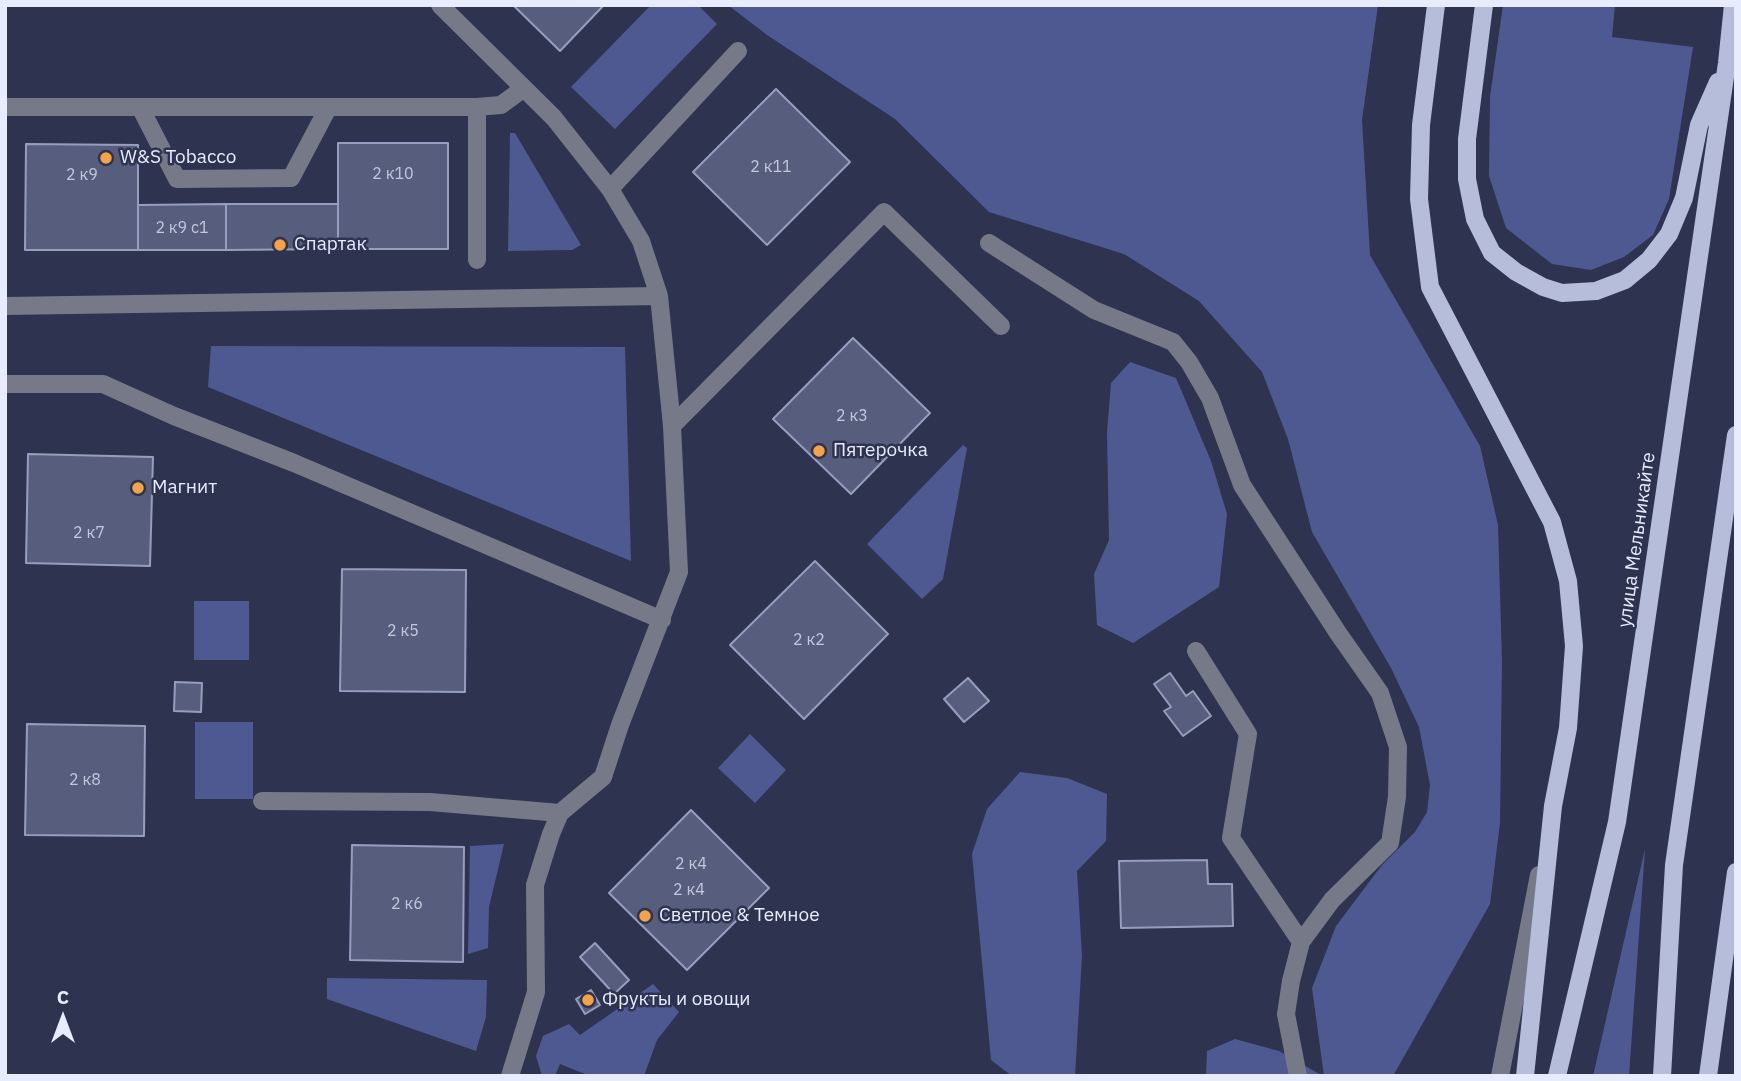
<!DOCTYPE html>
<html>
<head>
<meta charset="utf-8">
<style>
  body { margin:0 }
  #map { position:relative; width:1741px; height:1081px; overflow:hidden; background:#2e334f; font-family:"IBM Plex Sans",sans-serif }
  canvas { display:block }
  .frame { position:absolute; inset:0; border:7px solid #e7ecfe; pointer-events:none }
  .north { position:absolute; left:28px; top:983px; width:70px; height:70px; -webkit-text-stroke:5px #2e334f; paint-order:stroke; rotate:0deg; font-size:19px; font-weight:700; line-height:28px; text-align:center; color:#e7ecfe }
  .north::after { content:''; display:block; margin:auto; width:24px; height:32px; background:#e7ecfe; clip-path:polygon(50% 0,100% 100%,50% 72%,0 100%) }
</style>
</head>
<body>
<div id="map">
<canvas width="1741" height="1081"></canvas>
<div class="frame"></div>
<div class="north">С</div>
</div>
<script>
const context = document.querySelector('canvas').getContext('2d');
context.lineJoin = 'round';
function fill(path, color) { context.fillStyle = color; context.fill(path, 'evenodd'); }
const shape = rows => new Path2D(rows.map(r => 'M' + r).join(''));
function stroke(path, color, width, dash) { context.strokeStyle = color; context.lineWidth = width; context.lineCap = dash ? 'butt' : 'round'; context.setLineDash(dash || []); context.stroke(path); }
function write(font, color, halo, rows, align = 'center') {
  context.font = font + ' "IBM Plex Sans",sans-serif'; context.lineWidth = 5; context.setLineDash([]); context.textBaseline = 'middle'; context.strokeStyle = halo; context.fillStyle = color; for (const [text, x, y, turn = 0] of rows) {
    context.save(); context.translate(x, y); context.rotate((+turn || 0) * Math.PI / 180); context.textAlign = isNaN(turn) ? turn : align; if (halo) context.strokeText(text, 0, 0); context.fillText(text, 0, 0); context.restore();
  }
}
const green = shape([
  [651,5,698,5,717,24,615,129,571,87],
  [728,5,1378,5,1362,120,1370,255,1480,446,1498,525,1502,661,1500,823,1490,904,1393,1076,1324,1076,1312,988,1336,926,1382,865,1415,832,1427,812,1430,785,1419,727,1391,668,1312,532,1288,439,1262,372,1199,301,1124,254,989,212,895,119,767,35],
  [1503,5,1615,5,1612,37,1693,47,1669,199,1653,235,1624,257,1591,270,1552,264,1506,228,1489,176,1490,97],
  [510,133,515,133,581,245,572,250,508,251],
  [211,346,625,347,631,561,208,387],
  [1130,362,1176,378,1211,461,1227,514,1219,587,1133,643,1097,625,1094,574,1109,540,1107,432,1111,383],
  [963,445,967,448,943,579,922,599,867,544],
  [194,601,249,601,249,660,194,660],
  [195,722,253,722,253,799,195,799],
  [750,734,786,770,755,803,718,768],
  [1020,772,1067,778,1107,794,1106,841,1077,871,1082,956,1075,1076,1012,1076,991,1060,972,854,987,809],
  [504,844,489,907,488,948,468,954,470,846],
  [1645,849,1629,1076,1593,1076],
  [327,978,487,980,486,1017,476,1051,327,999],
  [653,984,679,1012,657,1040,644,1076,590,1076,560,1064,555,1076,542,1076,536,1056,543,1036,569,1024,580,1035],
  [1235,1039,1279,1051,1323,1076,1206,1076,1207,1051]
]);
const building = shape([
  [513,5,604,5,560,51,513,5],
  [776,89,850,162,767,245,693,172,776,89],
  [338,143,448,143,448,249,338,249,338,143],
  [26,144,138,145,138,250,25,250,26,144],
  [226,204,226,250,138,250,138,205,226,204],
  [226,204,338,204,338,249,226,250,226,204],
  [853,338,930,413,851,494,773,419,853,338],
  [28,454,153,457,150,566,26,563,28,454],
  [815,561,888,634,804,719,730,645,815,561],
  [342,569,466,570,465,692,340,691,342,569],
  [1170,673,1186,696,1193,691,1211,716,1183,736,1164,711,1171,707,1154,684,1170,673],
  [968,678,989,701,964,722,944,699,968,678],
  [175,682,202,683,201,712,174,711,175,682],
  [27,724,145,726,144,836,25,835,27,724],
  [691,810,769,888,687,970,609,893,691,810],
  [352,845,464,847,463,962,350,960,352,845],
  [1207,860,1208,884,1232,884,1233,926,1121,928,1119,861,1207,860],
  [595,943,629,980,614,994,580,957,595,943],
  [591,990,600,1005,585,1014,576,999,591,990]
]);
const minor = shape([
  [440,5,554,118,610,189,641,241,659,296,672,426,679,572,620,725,603,777,560,813,551,834,535,885,536,992,510,1076],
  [5,107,477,107,477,260],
  [140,107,177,179,291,178,328,108],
  [477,107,501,105,524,88],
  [610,189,738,51],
  [989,243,1094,310,1173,342,1189,362,1210,398,1242,485,1338,633,1380,693,1398,747,1397,797,1390,843,1332,900,1301,942,1291,981,1286,1014,1298,1076],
  [5,306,659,296],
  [5,384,103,384,174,416,294,463,662,620],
  [672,426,884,212,1001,326],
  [1196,651,1248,734,1231,838,1301,942],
  [262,801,430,802,560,813],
  [1500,1076,1539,875]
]);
const major = shape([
  [1436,5,1421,125,1419,199,1430,287,1552,522,1568,581,1574,646,1568,728,1553,806,1525,1076],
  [1484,5,1467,139,1467,179,1475,219,1492,253,1516,272,1543,287,1562,293,1596,291,1625,280,1649,260,1669,234,1684,198,1699,125,1718,82],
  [1557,1076,1617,822,1727,63,1733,5],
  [1662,1076,1674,865,1736,435],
  [1708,1076,1736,872]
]);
const markers = [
  [106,158,7,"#f6a247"],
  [280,245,7,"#f6a247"],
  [819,451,7,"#f6a247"],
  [138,488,7,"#f6a247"],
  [645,916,7,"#f6a247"],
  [588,1000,7,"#f6a247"]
];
const numberNames = [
  ["2 к11",771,167],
  ["2 к10",393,174],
  ["2 к9",82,175],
  ["2 к9 с1",182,228],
  ["2 к3",852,416],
  ["2 к7",89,533],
  ["2 к5",403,631],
  ["2 к2",809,640],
  ["2 к8",85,780],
  ["2 к4",691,864],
  ["2 к4",689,890],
  ["2 к6",407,904]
];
const poiNames = [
  ["W&S Tobacco",120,158],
  ["Спартак",294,245],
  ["Пятерочка",833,451],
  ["Магнит",152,488],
  ["Светлое & Темное",659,916],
  ["Фрукты и овощи",602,1000]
];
const streetNames = [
  ["улица Мельникайте",1637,540,-82]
];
fill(green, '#4f5991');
fill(building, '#575e7d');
stroke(building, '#969ec0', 2);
stroke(minor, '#767a88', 18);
stroke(major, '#b6bdda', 18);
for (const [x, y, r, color] of markers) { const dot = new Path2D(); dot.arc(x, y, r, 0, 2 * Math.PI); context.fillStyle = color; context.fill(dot); stroke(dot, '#2e334f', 2.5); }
write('16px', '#c3c8de', null, numberNames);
write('19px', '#e7ecfe', '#2e334f', poiNames, 'left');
write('19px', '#e7ecfe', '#2e334f', streetNames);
</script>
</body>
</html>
